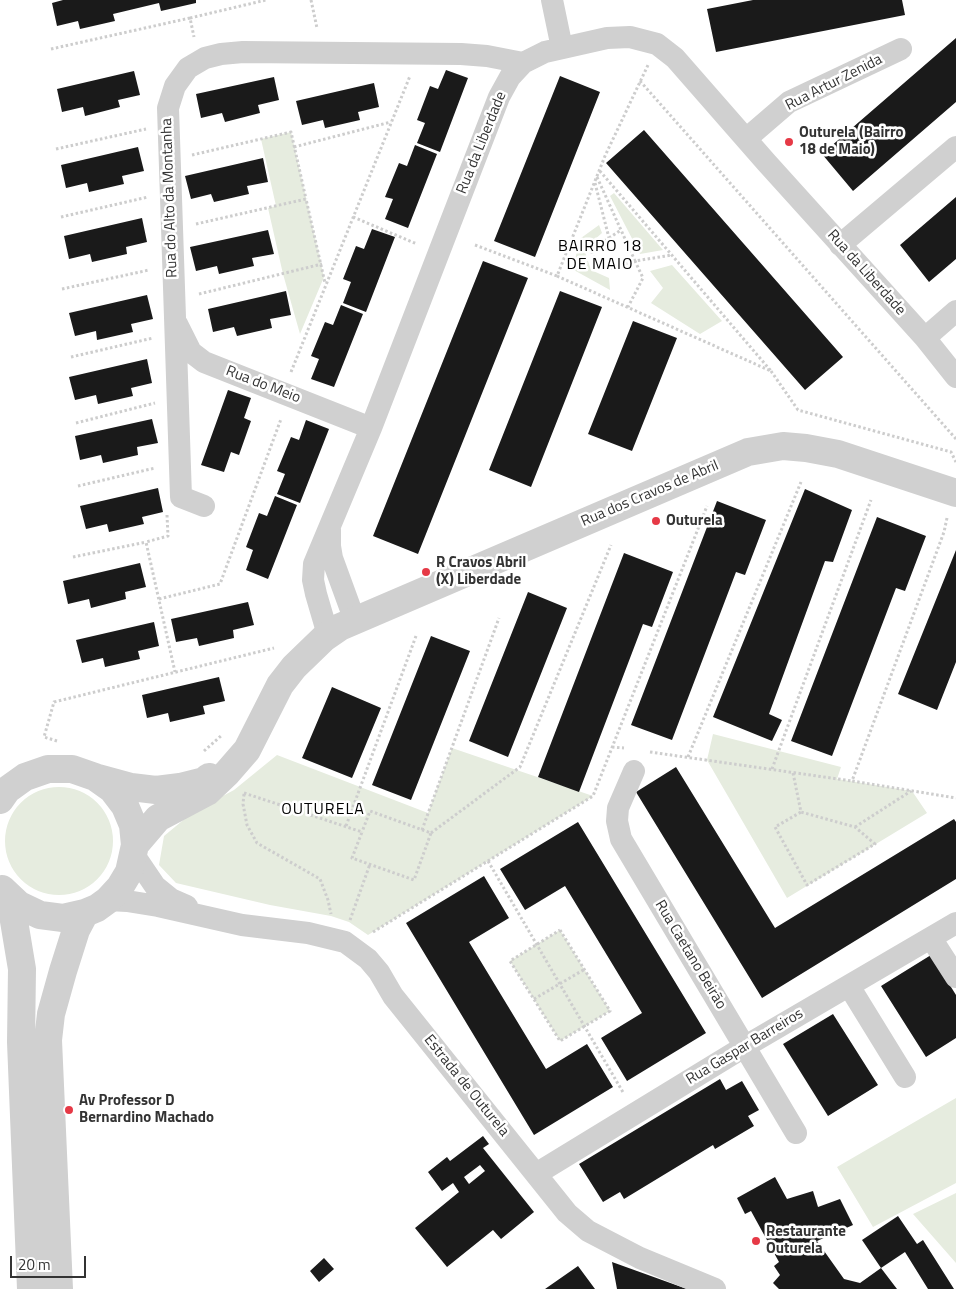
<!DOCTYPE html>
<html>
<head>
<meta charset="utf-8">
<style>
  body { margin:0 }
  #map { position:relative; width:956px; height:1289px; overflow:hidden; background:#fff; font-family:"Titillium Web",sans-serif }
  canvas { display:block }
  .scale { position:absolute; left:10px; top:1256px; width:76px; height:22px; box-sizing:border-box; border:2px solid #333; border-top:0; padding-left:6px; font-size:15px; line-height:18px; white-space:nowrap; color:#333; -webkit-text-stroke:4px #fff; paint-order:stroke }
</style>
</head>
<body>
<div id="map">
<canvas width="956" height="1289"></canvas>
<div class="scale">20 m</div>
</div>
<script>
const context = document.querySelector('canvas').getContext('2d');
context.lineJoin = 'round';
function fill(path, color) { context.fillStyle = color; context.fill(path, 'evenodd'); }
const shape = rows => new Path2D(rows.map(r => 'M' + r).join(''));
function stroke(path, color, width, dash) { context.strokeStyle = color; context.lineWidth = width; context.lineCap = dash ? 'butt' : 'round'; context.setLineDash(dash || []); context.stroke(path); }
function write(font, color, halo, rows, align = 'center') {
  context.font = font + ' "Titillium Web",sans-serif'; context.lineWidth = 5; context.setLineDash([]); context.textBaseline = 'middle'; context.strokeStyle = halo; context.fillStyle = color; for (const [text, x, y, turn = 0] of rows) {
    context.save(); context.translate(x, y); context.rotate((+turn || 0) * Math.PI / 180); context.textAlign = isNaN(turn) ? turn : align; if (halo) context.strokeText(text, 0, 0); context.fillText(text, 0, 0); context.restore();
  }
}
const green = shape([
  [291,132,324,277,300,334,283,274,268,208,276,206,261,139],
  [614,193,663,250,640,254,610,196],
  [599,225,602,233,584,249,591,270,609,278,610,290,572,269,581,238],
  [672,265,722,321,700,334,651,303,663,288,650,271],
  [713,734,841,767,837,779,912,791,927,813,787,898,707,760],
  [452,748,593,796,368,935,349,922,331,916,270,905,176,883,159,865,164,836,193,812,234,790,277,755,428,813],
  '5 841a54 54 0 1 1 108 0a54 54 0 1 1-108 0Z',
  [560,930,610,1011,560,1041,510,961],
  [956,1098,956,1183,873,1227,837,1167],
  [956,1193,956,1263,913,1214]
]);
const building = shape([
  [63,0,196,0,196,3,161,11,159,3,113,14,115,21,80,29,78,21,57,26,52,3],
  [753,0,902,0,905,15,716,52,707,9],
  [956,38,956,102,853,191,822,154],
  [446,70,468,78,440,152,417,143,425,123,417,120,430,86,438,89],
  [134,71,140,95,118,100,120,107,85,116,83,107,62,112,57,89],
  [560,76,600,92,535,257,494,241],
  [274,77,279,100,258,105,260,113,225,122,222,113,201,118,196,94],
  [374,83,379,107,358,112,360,120,325,128,323,120,302,125,296,101],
  [644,130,843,357,805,390,606,163],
  [415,145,437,154,408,228,385,219,393,199,385,197,399,163,407,166],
  [138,147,144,171,122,176,124,184,89,192,87,183,66,188,61,165],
  [263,158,268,182,247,186,249,194,214,202,211,194,191,199,185,176],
  [956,197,956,259,929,282,900,245],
  [142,218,147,242,126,247,127,254,92,262,90,254,69,259,64,236],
  [372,229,395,237,366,312,343,303,351,282,343,279,356,246,364,249],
  [268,230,274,254,252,258,254,266,219,274,217,266,196,271,190,247],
  [483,261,528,278,418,554,373,536],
  [286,291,291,315,270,319,272,328,237,336,234,327,213,332,208,309],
  [560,291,602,307,531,487,489,470],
  [147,295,153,319,131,324,133,332,97,340,96,331,75,336,69,313],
  [341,305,363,314,334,387,311,379,319,359,311,356,325,322,333,325],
  [633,321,677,338,632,451,588,434],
  [147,359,152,383,131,388,133,396,98,404,96,395,75,400,69,377],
  [228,390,251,398,244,418,251,421,239,455,231,452,224,472,201,465],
  [152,419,158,443,137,447,138,455,103,463,101,455,80,460,75,436],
  [306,420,329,429,300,503,277,494,285,474,277,471,291,437,299,440],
  [158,488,163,512,142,517,144,524,109,532,107,524,86,529,80,506],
  [805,489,852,510,833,562,825,561,769,714,782,720,772,741,713,717],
  [275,496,297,505,268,579,246,570,253,550,246,547,259,513,267,516],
  [717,501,766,520,745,575,736,572,672,740,631,725],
  [877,517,926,536,905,591,896,588,832,756,791,741],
  [956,550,956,662,937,710,898,694],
  [624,553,673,572,652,627,643,624,579,792,538,777],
  [140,563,146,587,125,592,126,599,91,608,89,599,68,604,63,581],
  [528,592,567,608,508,757,469,741],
  [248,602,254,625,233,630,234,638,199,646,197,638,176,642,171,619],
  [154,622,159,646,138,651,140,659,105,667,103,658,82,663,76,640],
  [431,636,470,651,411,800,372,785],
  [219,677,225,701,203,706,205,714,170,722,168,713,147,718,142,695],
  [332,687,381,708,352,778,302,758],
  [676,767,775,928,954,819,956,822,956,879,762,998,636,792],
  [578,822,706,1033,627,1081,601,1038,642,1013,565,886,525,910,500,869],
  [484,876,509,918,469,942,546,1069,587,1044,613,1087,534,1135,406,923],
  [931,955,956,995,956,1038,926,1057,881,986],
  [833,1014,878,1085,828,1116,783,1044],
  [720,1079,726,1090,742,1081,759,1110,748,1116,754,1126,715,1149,713,1145,624,1199,620,1192,603,1202,579,1164],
  [483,1136,489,1144,483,1148,534,1212,501,1239,493,1230,447,1267,415,1228,459,1192,453,1183,442,1191,428,1172,447,1157,450,1161],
  [480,1165,485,1171,469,1184,464,1177],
  [775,1177,787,1199,813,1191,818,1207,840,1199,853,1225,817,1241,844,1279,860,1283,881,1268,897,1289,779,1289,773,1283,780,1275,774,1266,779,1262,751,1211,745,1214,737,1198],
  [898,1216,917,1244,923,1240,954,1289,928,1289,905,1252,881,1268,862,1240],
  [324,1258,334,1269,319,1282,310,1271],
  [612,1262,687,1289,617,1289],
  [578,1266,595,1289,545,1289]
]);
const path = shape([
  [311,0,317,28],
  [190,18,266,0],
  [51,49,190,18,194,37],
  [640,81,956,439],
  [294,147,391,122],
  [56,149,146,129],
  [192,155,291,132,306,199],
  [597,177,635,261,672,255],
  [595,183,609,238,591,249,596,265,607,269,635,261,643,278,628,307],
  [61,217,148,197],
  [353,217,417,244],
  [196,224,306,199,325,283],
  [609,238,621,230],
  [475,245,557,276,605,156,648,65],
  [557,276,771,371,599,170],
  [62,289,149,270],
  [199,294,322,264],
  [71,357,153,338],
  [771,371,798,410,951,452,956,462],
  [291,372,410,76],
  [76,423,155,403],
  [78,486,155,468],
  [167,515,168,536,146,542,175,672],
  [947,518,944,532,852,781,956,798],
  [73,557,146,542],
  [159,599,220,584,281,419],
  [57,741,44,737,54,702,274,648],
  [612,747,624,748],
  [204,751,222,735],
  [650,752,852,781],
  [688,757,801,482],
  [772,769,871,500],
  [793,773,801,812,775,827,807,885,875,844,855,827,801,812],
  [244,793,362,832,352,858,414,880,431,833,370,811,362,832],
  [244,794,243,804,247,825,257,843,320,879,328,900,331,914],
  [346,826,416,636],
  [855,827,911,791],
  [422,830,499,618],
  [431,833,520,767,611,545],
  [488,861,624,1094],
  [350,920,370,864],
  [560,930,610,1011,560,1041,510,961,560,930],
  [373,932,593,796,707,506],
  [534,999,585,969]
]);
const minor = shape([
  [552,0,562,48],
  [746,139,789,102,901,49],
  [840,245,956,147],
  [177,324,191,352,204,362,371,428],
  [925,338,956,311],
  [204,506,181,497,168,108,175,86,188,68,205,58,221,54,243,52,461,54,487,56,523,63],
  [330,530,330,546,332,558,355,621],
  [328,635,316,594,313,580,314,564,371,428,499,97,510,77,523,63,545,52,607,38,630,37,657,44,675,58,766,162,925,338,956,377],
  [634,771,618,808,617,821,621,839,796,1133],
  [134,855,155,886,171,899,187,906],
  [108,900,127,901,158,906,242,925,308,933,345,942,368,959,379,972,393,996,567,1213,588,1231,640,1258,715,1289],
  [931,938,956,977],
  [849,986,905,1077],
  [536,1174,744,1047,956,923]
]);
const tertiary = shape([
  [98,778,131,787,156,790,180,787,204,781,209,777],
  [0,800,7,790,25,777,48,769,72,769,95,777,112,789,125,806,133,825,135,845,129,872,120,887,108,900,97,908,85,913,63,918,40,915,19,905,2,889],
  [135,845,158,818,207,792,227,773,247,750,280,685,294,667,324,638,340,627,748,452,783,446,806,448,838,454,956,493],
  [2,890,13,915,22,969,21,1042,31,1289],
  [59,1289,48,1040,51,1014,63,971,76,930,85,913]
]);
const markers = [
  [789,142,5,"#e63946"],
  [656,521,5,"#e63946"],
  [426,572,5,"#e63946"],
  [69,1110,5,"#e63946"],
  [756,1241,5,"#e63946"]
];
const streetNames = [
  ["Rua Artur Zenida",834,83,-27],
  ["Rua da Liberdade",482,143,-68],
  ["Rua do Alto da Montanha",170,198,-92],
  ["Rua da Liberdade",866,273,48],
  ["Rua do Meio",263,385,21],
  ["Rua dos Cravos de Abril",650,494,-23],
  ["Rua Caetano Beirão",690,955,59],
  ["Rua Gaspar Barreiros",745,1047,-31],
  ["Estrada de Outurela",466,1086,51]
];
const poiNames = [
  ["Outurela (Bairro",799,133],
  ["18 de Maio)",799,150],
  ["Outurela",666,521],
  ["R Cravos Abril",436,563],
  ["(X) Liberdade",436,580],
  ["Av Professor D",79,1101],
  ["Bernardino Machado",79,1118],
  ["Restaurante",766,1232],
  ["Outurela",766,1249]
];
const neighbourhoodNames = [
  ["BAIRRO 18",600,247],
  ["DE MAIO",600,265],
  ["OUTURELA",323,810]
];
fill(green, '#e6ecdf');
fill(building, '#1a1a1a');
stroke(path, '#cdcdcd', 3, [2.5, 2.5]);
stroke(minor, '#d0d0d0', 22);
stroke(tertiary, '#d0d0d0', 28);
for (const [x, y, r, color] of markers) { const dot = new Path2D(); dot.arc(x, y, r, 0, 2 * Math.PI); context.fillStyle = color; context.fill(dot); stroke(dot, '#fff', 2); }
write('15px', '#333', '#fff', streetNames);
write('bold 15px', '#333', '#fff', poiNames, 'left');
context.letterSpacing = '1px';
write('16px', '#000', '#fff', neighbourhoodNames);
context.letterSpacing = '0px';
</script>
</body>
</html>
